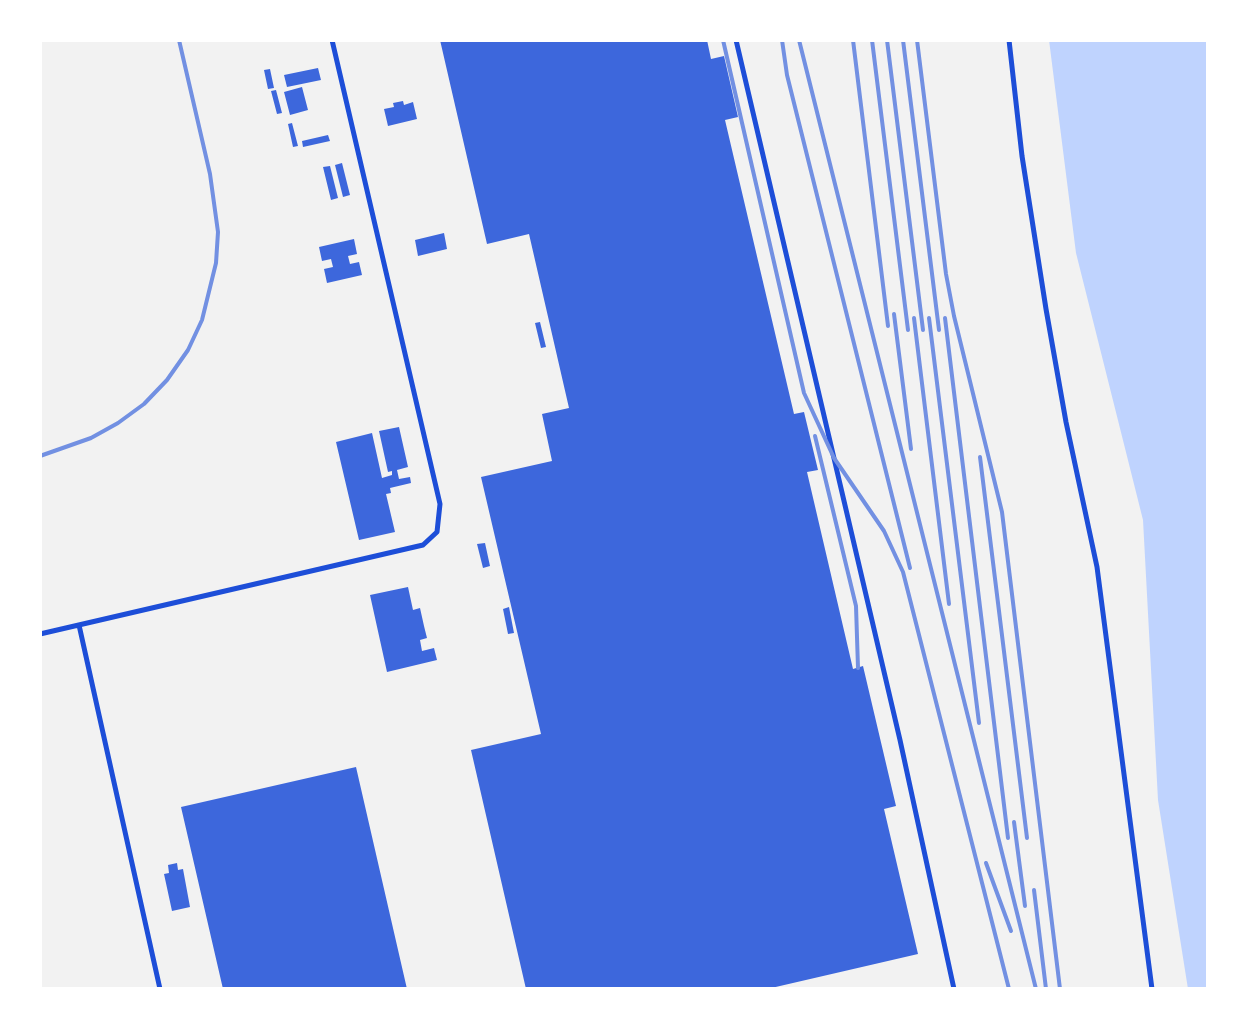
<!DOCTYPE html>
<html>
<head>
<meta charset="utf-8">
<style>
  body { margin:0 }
  #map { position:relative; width:1248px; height:1029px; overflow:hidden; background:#f2f2f2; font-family:"Source Sans 3",sans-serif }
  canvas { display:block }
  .frame { position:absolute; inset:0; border:42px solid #fff; pointer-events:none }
</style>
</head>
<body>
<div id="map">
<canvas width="1248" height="1029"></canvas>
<div class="frame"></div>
</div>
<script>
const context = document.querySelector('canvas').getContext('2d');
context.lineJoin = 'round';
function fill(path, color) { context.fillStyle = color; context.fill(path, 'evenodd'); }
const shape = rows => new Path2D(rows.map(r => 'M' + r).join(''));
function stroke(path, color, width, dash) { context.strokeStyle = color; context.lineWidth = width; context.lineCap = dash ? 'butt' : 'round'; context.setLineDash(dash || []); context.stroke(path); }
const water = shape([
  [1049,40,1208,40,1208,989,1188,989,1158,800,1143,520,1076,253]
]);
const building = shape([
  [440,40,707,40,711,59,724,56,738,117,725,120,794,414,804,412,818,470,807,472,853,669,863,666,896,806,884,809,918,954,767,989,526,989,471,750,541,734,481,477,552,461,542,414,569,408,529,234,487,244],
  [318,68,321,80,287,87,284,75],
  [270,69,274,88,268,89,264,70],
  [302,87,308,110,290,115,284,92],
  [276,90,282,113,277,114,271,91],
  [403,101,404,105,413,102,417,119,388,126,384,109,394,107,393,103],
  [292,123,298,146,293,147,288,124],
  [328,135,330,141,303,147,302,141],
  [342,163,350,195,343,197,335,165],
  [330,166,338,198,331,200,323,167],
  [444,233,447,249,418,256,415,240],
  [354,239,357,254,348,256,350,264,359,262,362,275,327,283,324,269,333,267,331,259,322,261,319,247],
  [540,322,546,347,541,348,535,323],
  [399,427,408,467,397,470,399,479,410,477,411,483,390,488,391,493,386,494,395,532,359,540,336,442,372,433,382,478,392,475,392,471,388,472,379,431],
  [485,543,490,566,483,568,477,544],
  [408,587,413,610,420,608,424,626,427,638,420,640,422,651,434,648,437,660,387,672,370,595],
  [509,607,514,633,508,634,503,609],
  [356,767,407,989,223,989,181,807],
  [177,863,178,870,183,869,190,907,172,911,164,874,169,873,168,865]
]);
const minor = shape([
  [736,40,900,740,954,989],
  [1009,40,1022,156,1046,309,1066,422,1097,567,1152,989],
  [79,625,160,989],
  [40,634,423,545,437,532,440,504,332,40]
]);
const rail = shape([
  [723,40,804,393,834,458,884,531,903,572,1009,989],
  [782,40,787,75,910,568],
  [799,40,1036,989],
  [853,40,888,326],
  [872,40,908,330],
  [887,40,923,330],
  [903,40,939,330],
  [917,40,946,274,954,316,1002,512,1060,989],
  [894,314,911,449],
  [914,318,949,604],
  [929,318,979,723],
  [945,318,1008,838],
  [815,436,856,606,858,668],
  [40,456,91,438,118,423,144,404,167,380,188,350,202,320,216,263,218,232,210,174,179,40],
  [980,457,1027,838],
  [1014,822,1025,906],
  [986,863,1011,931],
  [1034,890,1046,989]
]);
fill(water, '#bfd3fe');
fill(building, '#3d67dc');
stroke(minor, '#1d4ed8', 5);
stroke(rail, '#7290e2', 4);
</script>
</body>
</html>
